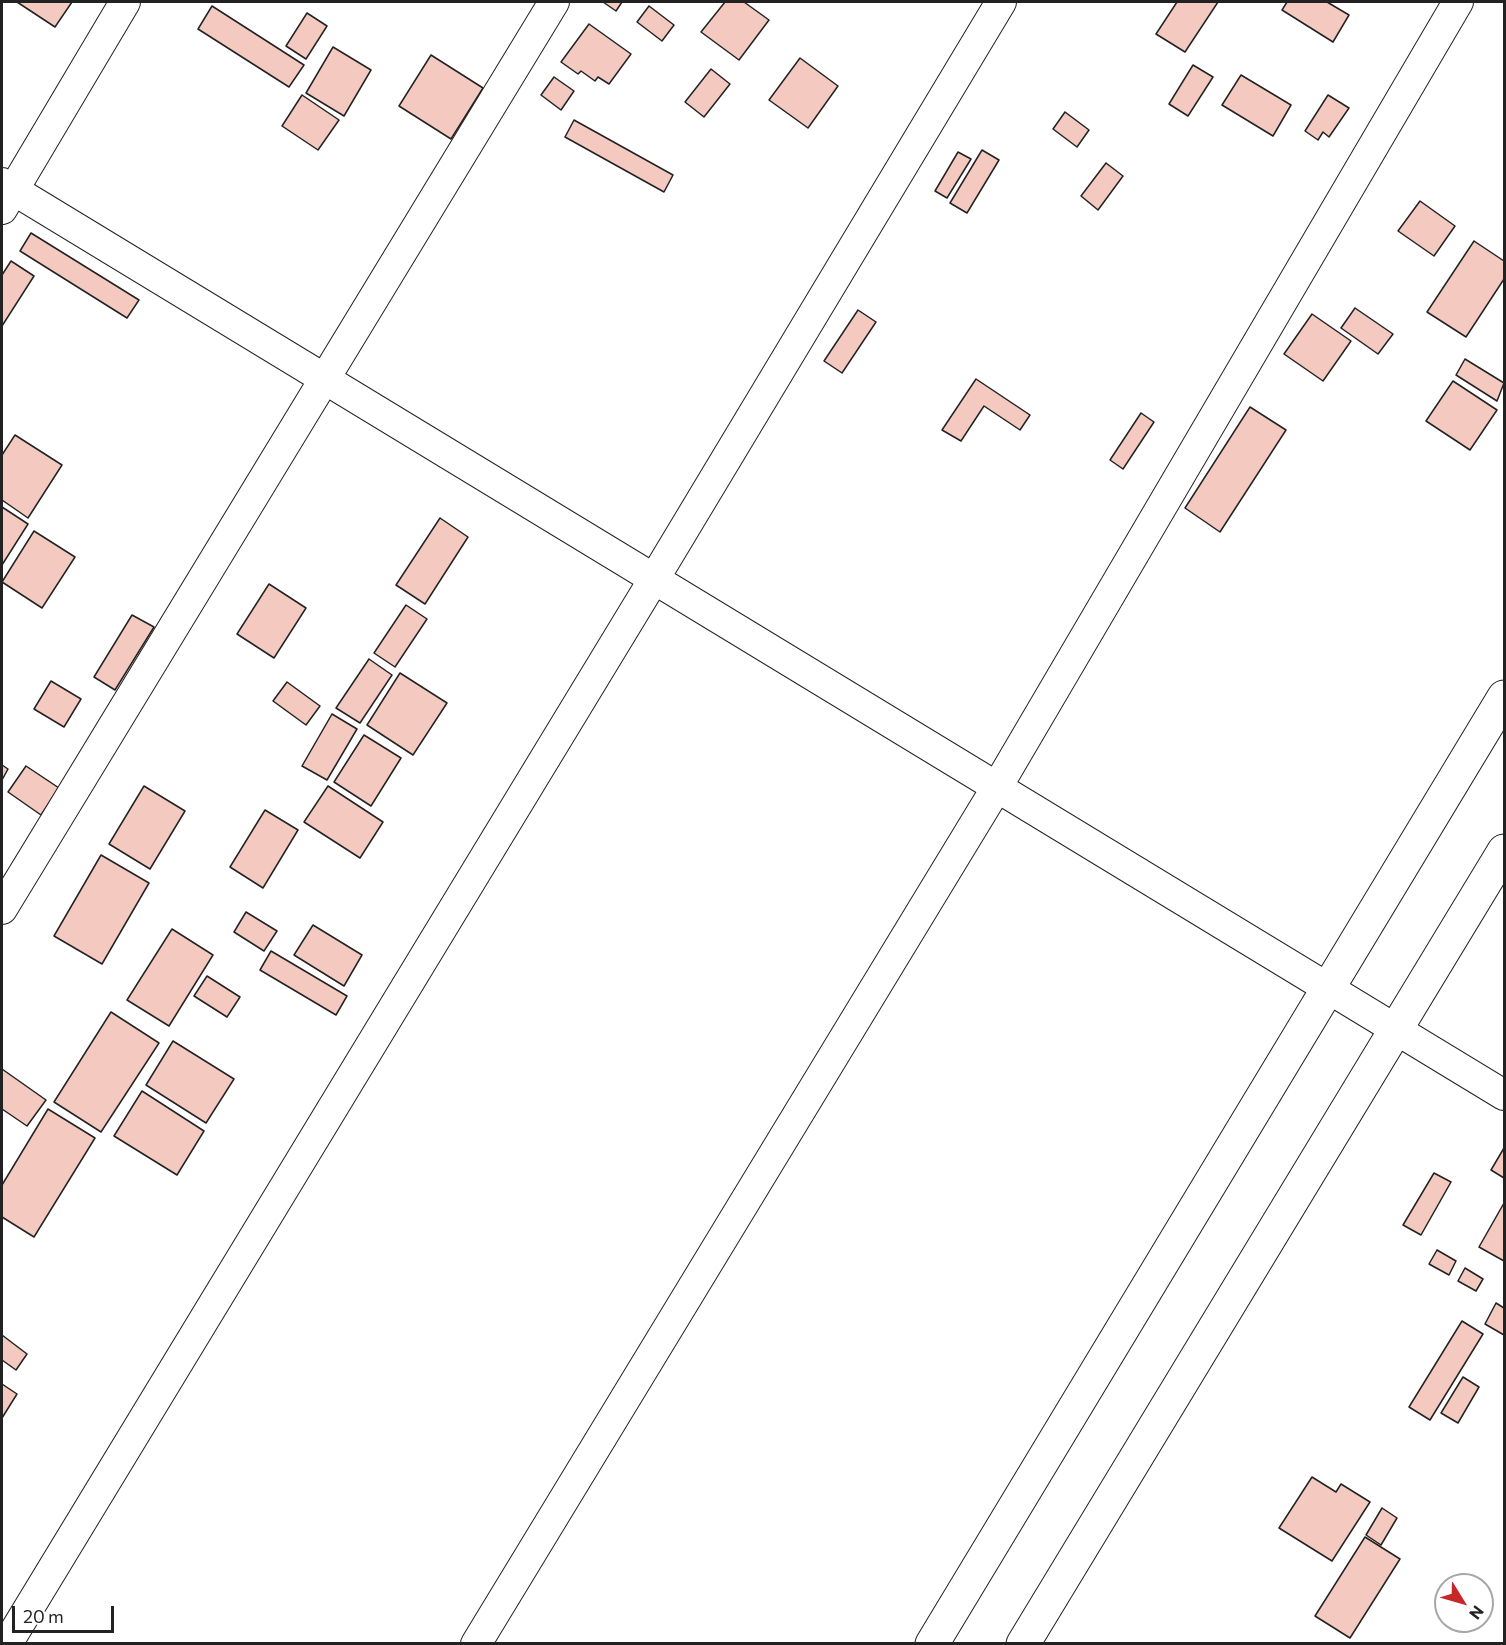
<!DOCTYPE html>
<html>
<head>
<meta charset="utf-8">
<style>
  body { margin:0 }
  #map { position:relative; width:1506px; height:1645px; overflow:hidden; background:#fff; font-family:Commissioner,sans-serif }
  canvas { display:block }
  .frame { position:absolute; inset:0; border:3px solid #222; pointer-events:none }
  .north { position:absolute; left:1434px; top:1573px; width:60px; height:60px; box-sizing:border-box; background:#fff; border:2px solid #a7a7a7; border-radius:50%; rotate:127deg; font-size:16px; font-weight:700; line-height:24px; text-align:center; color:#222 }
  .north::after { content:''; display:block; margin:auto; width:21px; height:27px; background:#c62828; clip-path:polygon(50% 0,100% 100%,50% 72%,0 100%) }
  .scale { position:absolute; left:12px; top:1606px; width:102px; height:27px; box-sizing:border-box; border:3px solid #222; border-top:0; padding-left:8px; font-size:18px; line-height:21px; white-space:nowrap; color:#222; -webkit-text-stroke:4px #fff; paint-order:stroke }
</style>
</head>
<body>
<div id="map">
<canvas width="1506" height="1645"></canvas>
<div class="frame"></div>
<div class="north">N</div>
<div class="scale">20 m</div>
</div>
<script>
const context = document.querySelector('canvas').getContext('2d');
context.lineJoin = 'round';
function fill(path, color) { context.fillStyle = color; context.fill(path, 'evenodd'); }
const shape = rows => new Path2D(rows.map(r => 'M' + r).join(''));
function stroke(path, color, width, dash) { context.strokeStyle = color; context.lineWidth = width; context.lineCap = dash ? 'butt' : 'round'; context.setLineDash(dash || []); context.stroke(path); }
const building = shape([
  [17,2,72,2,55,27,17,2],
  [603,2,622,2,616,11,603,2],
  [725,2,744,2,769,20,739,60,701,32,725,2],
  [1177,2,1218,2,1185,52,1156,34,1177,2],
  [1287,2,1327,2,1349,15,1333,42,1282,10,1287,2],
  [212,6,304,65,289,87,198,29,212,6],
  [649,6,674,25,662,41,637,22,649,6],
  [307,13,327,26,306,59,286,46,307,13],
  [589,24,631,54,609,84,598,77,595,81,581,71,578,74,561,62,589,24],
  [333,47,371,70,344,116,306,93,333,47],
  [431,55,483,88,451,139,399,106,431,55],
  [800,58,838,86,808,128,769,100,800,58],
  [1193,65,1213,77,1188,116,1169,104,1193,65],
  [711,69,730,84,704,117,685,102,711,69],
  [1241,75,1291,105,1273,136,1222,105,1241,75],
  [554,77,574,91,561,110,541,95,554,77],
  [302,95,339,120,318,150,282,126,302,95],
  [1328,95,1349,108,1329,137,1323,132,1318,140,1305,131,1328,95],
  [1065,112,1089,130,1077,147,1053,129,1065,112],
  [574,120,673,175,664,192,565,137,574,120],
  [982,150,999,160,967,213,950,203,982,150],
  [958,152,971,159,947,198,935,191,958,152],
  [1106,163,1123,176,1098,210,1081,196,1106,163],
  [1420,201,1455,226,1434,256,1398,231,1420,201],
  [31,233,139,300,127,318,20,251,31,233],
  [1474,241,1504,261,1504,279,1466,337,1427,312,1474,241],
  [11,261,34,276,2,326,2,275,11,261],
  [1355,308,1393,334,1378,354,1341,328,1355,308],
  [858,310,876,322,842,373,824,361,858,310],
  [1312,314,1351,341,1323,381,1284,354,1312,314],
  [1465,359,1504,383,1497,401,1456,375,1465,359],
  [976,379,1030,415,1020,430,984,406,961,441,942,430,976,379],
  [1453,381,1497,410,1470,450,1426,421,1453,381],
  [1250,407,1286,430,1220,532,1185,508,1250,407],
  [1141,413,1154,422,1123,469,1110,460,1141,413],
  [15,435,62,465,28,518,2,500,2,455,15,435],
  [2,507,28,524,2,565,2,507],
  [440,518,468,537,425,604,396,585,440,518],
  [34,531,75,557,42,608,2,582,34,531],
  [269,584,306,608,274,658,237,634,269,584],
  [406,605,427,619,395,667,374,653,406,605],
  [132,615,154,627,115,690,94,677,132,615],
  [369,659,392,675,360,723,336,708,369,659],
  [400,673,447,703,413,755,367,725,400,673],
  [51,681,81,699,64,727,34,709,51,681],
  [287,682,320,706,306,725,273,701,287,682],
  [332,714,357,729,327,780,302,766,332,714],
  [364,735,401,758,371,806,334,782,364,735],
  [2,765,8,769,2,780,2,765],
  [26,766,59,788,41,815,8,792,26,766],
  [144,786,185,811,150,869,109,844,144,786],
  [328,786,383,822,360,858,304,822,328,786],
  [265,810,298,830,263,888,230,867,265,810],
  [101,855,149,883,102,964,54,936,101,855],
  [246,912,277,931,264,951,234,932,246,912],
  [313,925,362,955,344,986,294,955,313,925],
  [172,929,213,955,169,1026,127,1000,172,929],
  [271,951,347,996,336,1015,260,970,271,951],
  [207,976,240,997,227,1017,194,996,207,976],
  [111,1012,159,1043,101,1132,54,1102,111,1012],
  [173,1041,234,1079,206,1123,146,1085,173,1041],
  [2,1069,46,1100,27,1126,2,1109,2,1069],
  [142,1091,204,1131,177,1175,114,1136,142,1091],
  [48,1109,95,1138,34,1237,2,1217,2,1185,48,1109],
  [1504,1148,1504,1178,1491,1170,1504,1148],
  [1434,1173,1451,1182,1421,1235,1403,1225,1434,1173],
  [1504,1203,1504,1261,1479,1247,1504,1203],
  [1437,1250,1456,1261,1449,1275,1429,1264,1437,1250],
  [1465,1268,1483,1279,1476,1291,1458,1281,1465,1268],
  [1496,1303,1504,1308,1504,1335,1485,1324,1496,1303],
  [1462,1321,1483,1334,1430,1420,1409,1407,1462,1321],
  [2,1335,27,1354,16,1370,2,1360,2,1335],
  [1463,1377,1479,1387,1458,1423,1441,1413,1463,1377],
  [2,1384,17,1394,2,1418,2,1384],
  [1312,1477,1336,1492,1341,1484,1370,1502,1332,1561,1279,1528,1312,1477],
  [1382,1508,1397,1518,1381,1545,1366,1535,1382,1508],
  [1365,1537,1400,1559,1350,1638,1315,1616,1365,1537]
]);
const minor = shape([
  [2,183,1504,1095],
  [2,209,125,2],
  [2,909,554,2],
  [7,1644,654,579,1001,2],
  [476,1644,997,787,1458,2]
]);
const tertiary = shape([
  [932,1644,1504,697],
  [1023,1644,1504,851]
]);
fill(building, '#f3c9c0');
stroke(building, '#222', 1.5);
stroke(minor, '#222', 32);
stroke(tertiary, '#222', 35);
stroke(minor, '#fff', 30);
stroke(tertiary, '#fff', 33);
</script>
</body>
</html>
